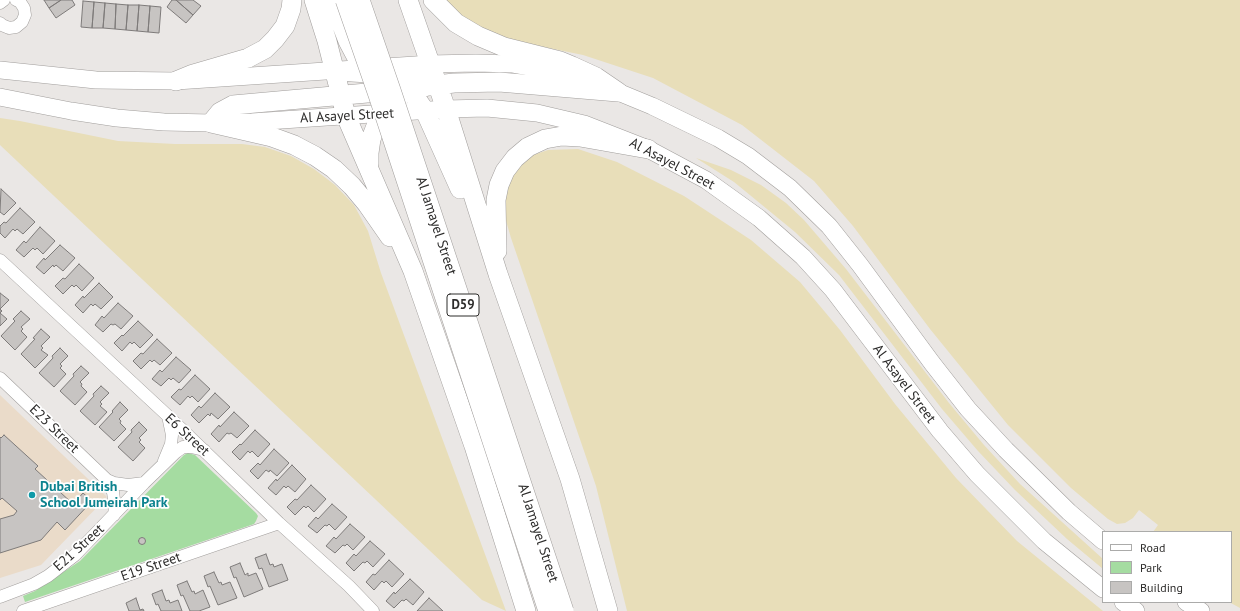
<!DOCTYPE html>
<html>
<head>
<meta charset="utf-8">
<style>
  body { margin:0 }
  #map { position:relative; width:1240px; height:611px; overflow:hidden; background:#eae7e5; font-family:"PT Sans",sans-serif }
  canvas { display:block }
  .legend { position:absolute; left:1102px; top:531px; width:130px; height:72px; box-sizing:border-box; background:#fff; border:1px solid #ababaa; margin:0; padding:5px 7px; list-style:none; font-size:12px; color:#2d2c2b }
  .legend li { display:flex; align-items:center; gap:8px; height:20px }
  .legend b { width:20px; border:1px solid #ababaa }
</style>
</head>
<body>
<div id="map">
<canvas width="1240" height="611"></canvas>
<ul class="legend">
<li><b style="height:5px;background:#fff"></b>Road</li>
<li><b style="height:11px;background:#a5dca1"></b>Park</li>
<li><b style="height:11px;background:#c7c4c2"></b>Building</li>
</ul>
</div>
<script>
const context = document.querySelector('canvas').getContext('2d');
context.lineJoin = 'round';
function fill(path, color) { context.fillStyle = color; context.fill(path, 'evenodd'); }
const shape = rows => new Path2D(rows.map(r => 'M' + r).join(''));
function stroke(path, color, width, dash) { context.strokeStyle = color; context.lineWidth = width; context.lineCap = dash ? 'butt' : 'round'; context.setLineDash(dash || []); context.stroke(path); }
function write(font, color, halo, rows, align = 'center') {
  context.font = font + ' "PT Sans",sans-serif'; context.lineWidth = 3.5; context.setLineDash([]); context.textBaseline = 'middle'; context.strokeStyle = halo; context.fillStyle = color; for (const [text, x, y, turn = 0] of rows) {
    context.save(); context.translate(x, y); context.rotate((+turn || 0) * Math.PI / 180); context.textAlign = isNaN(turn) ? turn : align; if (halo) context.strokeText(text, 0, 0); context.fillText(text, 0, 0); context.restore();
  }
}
const education = shape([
  [0,395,107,497,41,565,0,578]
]);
const green = shape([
  [188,453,195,455,256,513,258,516,256,521,254,524,25,602,23,596,35,591,80,561,184,455]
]);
const sand = shape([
  [442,0,1240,0,1240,608,1229,602,1231,602,1231,532,1153,532,1158,525,1139,510,1133,518,1125,523,1117,524,1108,519,1071,488,1008,425,930,329,853,226,814,181,742,125,653,78,583,55,509,40,464,21],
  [0,118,20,121,118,141,175,144,242,144,265,147,291,156,314,169,335,185,354,205,368,231,381,273,506,611,482,600,0,145],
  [578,149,617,162,684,196,751,240,800,282,840,330,895,404,956,478,1017,541,1103,611,627,611,596,486,511,238,504,214,505,191,514,174,527,157,548,150],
  [696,158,731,170,761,185,786,203,804,220,846,269,949,403,984,445,1020,484,1103,559,1103,569,1067,539,1015,490,978,451,942,409,839,275,795,232,734,182]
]);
const building = shape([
  [44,0,61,0,49,8,44,0],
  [61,0,72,0,75,5,56,18,49,8,61,0],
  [172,0,176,0,193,15,186,23,167,7,172,0],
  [176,0,193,0,201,6,193,15,176,0],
  [83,1,94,2,92,28,81,27,83,1],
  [94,2,105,3,103,28,92,28,94,2],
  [105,3,116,4,115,29,103,28,105,3],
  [116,4,128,5,126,30,115,29,116,4],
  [128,5,139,5,137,31,126,30,128,5],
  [139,5,150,6,148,32,137,31,139,5],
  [150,6,161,7,159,33,148,32,150,6],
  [1,189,16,203,4,215,0,212,1,189],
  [20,208,35,222,23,234,17,229,15,231,13,229,5,238,0,233,0,226,4,222,6,223,20,208],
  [40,227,55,241,43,254,37,248,35,250,33,248,24,257,16,250,24,241,26,243,40,227],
  [60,245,75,258,63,271,56,265,54,267,53,265,44,274,36,267,44,258,45,260,60,245],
  [79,264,94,278,82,291,76,285,74,287,72,285,63,294,55,286,63,278,65,279,79,264],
  [99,283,113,297,101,309,95,304,93,306,91,304,83,313,75,305,83,296,84,298,99,283],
  [0,293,9,300,0,309,2,311,0,313,7,319,0,326,0,293],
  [118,303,133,316,121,329,115,324,113,325,111,324,103,332,95,325,102,316,104,318,118,303],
  [21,311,30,319,21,327,23,329,21,331,27,337,15,350,1,336,15,321,13,319,21,311],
  [138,321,153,335,140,348,134,342,132,344,130,342,122,351,114,343,122,335,123,336,138,321],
  [41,329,50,337,41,346,43,348,41,350,48,355,35,368,21,354,35,339,33,338,41,329],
  [157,339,172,353,160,365,154,360,152,362,150,360,141,369,133,361,141,353,143,354,157,339],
  [60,348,68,356,60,364,62,366,60,368,66,374,54,387,39,373,53,358,52,356,60,348],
  [176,357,191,370,179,383,173,378,171,380,169,378,161,386,152,379,160,370,162,372,176,357],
  [81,366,89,373,80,382,82,384,81,386,87,392,75,405,60,391,74,376,73,374,81,366],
  [195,375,210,389,198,402,192,396,190,398,188,396,180,405,171,397,179,389,181,390,195,375],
  [101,386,109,393,100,402,102,404,100,406,107,412,95,425,80,411,94,396,93,394,101,386],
  [215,393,230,407,218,419,211,413,210,416,208,414,199,423,191,415,199,406,201,408,215,393],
  [120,402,128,410,119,419,121,421,120,423,126,429,114,441,99,427,113,412,112,411,120,402],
  [234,412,249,426,237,438,231,433,229,434,227,433,219,442,211,434,219,425,220,427,234,412],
  [139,422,147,430,139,438,141,440,139,442,145,448,133,461,118,447,132,432,131,430,139,422],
  [255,430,270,444,258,457,252,451,250,453,248,451,240,460,232,452,240,444,241,445,255,430],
  [4,435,38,466,35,469,73,504,83,493,92,501,65,530,57,522,41,540,0,553,0,519,14,515,17,511,2,498,0,500,0,437,1,438,4,435],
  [274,449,289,463,277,476,270,470,269,472,266,470,258,479,250,471,258,463,260,465,274,449],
  [292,465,306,479,295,492,288,486,286,488,284,486,276,495,268,488,276,479,277,481,292,465],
  [311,485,326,499,314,512,308,506,306,508,304,506,295,515,287,507,295,499,297,500,311,485],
  [332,504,347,517,335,530,329,524,327,526,325,525,317,533,308,526,316,517,318,519,332,504],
  [350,524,365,537,353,550,347,544,345,546,343,545,335,553,326,546,334,537,336,539,350,524],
  '138.5 541a3.5 3.5 0 1 1 7 0a3.5 3.5 0 1 1-7 0Z',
  [370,541,385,554,373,567,367,561,365,563,363,562,354,571,346,563,354,554,356,556,370,541],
  [266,554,270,565,273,564,274,567,282,564,288,580,269,587,262,568,259,569,255,558,266,554],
  [389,560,404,574,392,587,386,581,384,583,382,581,374,590,366,582,373,574,375,575,389,560],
  [240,563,245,575,248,573,248,576,256,573,263,589,244,597,236,577,234,578,230,567,240,563],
  [214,572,219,583,221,582,222,585,230,582,237,598,218,605,210,586,208,587,204,576,214,572],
  [410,579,424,592,413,605,406,599,404,601,402,600,394,608,386,601,394,592,395,594,410,579],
  [187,581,192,592,194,591,195,594,203,590,210,607,199,611,190,611,183,595,181,596,177,585,187,581],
  [162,590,166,601,169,600,170,603,178,600,182,611,161,611,158,604,156,605,152,594,162,590],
  [136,598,140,610,143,609,144,611,129,611,126,603,136,598],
  [429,598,443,611,417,611,429,598]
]);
const street = shape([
  [0,3,4,0],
  [0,23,2,25,9,28,16,27,22,22,25,15,24,8,20,2,16,0],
  [0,260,168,416,279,523,349,586,373,611],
  [0,378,107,480,114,483,128,485,144,483],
  [164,461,171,444,172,435,168,416],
  [107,480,113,492,115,507,114,515],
  [0,597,34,584,48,576,75,555,144,483,176,452,183,447,191,447,204,450],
  [23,611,279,523]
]);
const secondary = shape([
  [0,70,96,80,176,81,430,64,476,63,512,64,545,70,578,78,618,92,652,106,718,138,748,156,790,188,829,226,860,265,932,363,968,409,1006,450,1069,512,1103,541],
  [0,97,71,111,117,118,164,122,211,123,252,122,446,109,487,108,537,113,584,124,648,149,706,180,759,218,803,257,833,290,940,431,977,474,1044,541,1103,589],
  [1123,602,1136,611],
  [1186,602,1201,611]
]);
const primary = shape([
  [314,0,327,41,346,116,413,271,474,446,526,611],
  [332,0,348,41,357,58,365,69],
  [408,0,446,109,498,274,570,479,608,611],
  [433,0,456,23,478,36,504,47,560,61,572,66,596,77,618,92],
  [335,71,369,73,385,77,399,82,411,91,425,111,460,189],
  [176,81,193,74,248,58,265,49,275,39,285,26,291,9,292,0],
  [369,164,369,153,371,139,376,126,383,113,399,96,411,91,428,86,454,83,499,82,618,92],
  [390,237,367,204,352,186,334,169,315,156,294,145,272,137,211,123,220,112,233,105,367,93,385,88,399,82,430,64],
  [497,251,496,200,499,185,505,171,515,158,528,147,545,139,562,136,580,137,648,149]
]);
const primaryBridge = shape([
  [345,0,378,95,548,611],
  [360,0,391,90,564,611]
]);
const markers = [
  [32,495,4,"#0f9aa8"]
];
const shields = [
  [463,305,32]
];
const shieldNames = [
  ["D59",463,305]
];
const streetNames = [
  ["Al Asayel Street",347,116,-3],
  ["Al Asayel Street",672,164,28],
  ["Al Jamayel Street",436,226,72],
  ["Al Asayel Street",904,384,53],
  ["E23 Street",54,429,44],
  ["E6 Street",187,435,43],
  ["Al Jamayel Street",538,533,72],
  ["E21 Street",79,548,-42],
  ["E19 Street",151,567,-19]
];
const cultureNames = [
  ["Dubai British",40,487],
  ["School Jumeirah Park",40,503]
];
fill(education, '#eadbc9');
fill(green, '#a5dca1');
fill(sand, '#e8deb9');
fill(building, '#c7c4c2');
stroke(building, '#7e7b7a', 1);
stroke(street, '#a19e9c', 13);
stroke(secondary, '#a19e9c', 18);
stroke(primary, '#a19e9c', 20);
stroke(street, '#fff', 12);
stroke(secondary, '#fff', 17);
stroke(primary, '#fff', 19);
stroke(primaryBridge, '#a19e9c', 20, []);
stroke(primaryBridge, '#fff', 19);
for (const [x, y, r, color] of markers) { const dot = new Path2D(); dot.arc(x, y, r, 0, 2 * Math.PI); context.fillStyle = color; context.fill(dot); stroke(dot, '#fff', 1.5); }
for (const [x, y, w] of shields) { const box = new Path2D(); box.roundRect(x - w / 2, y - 11, w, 22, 3); context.fillStyle = '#fff'; context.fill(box); stroke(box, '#2d2c2b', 1); }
write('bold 13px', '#2d2c2b', null, shieldNames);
write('14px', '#2d2c2b', '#fff', streetNames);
write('bold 14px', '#0d838f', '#fff', cultureNames, 'left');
</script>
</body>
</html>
